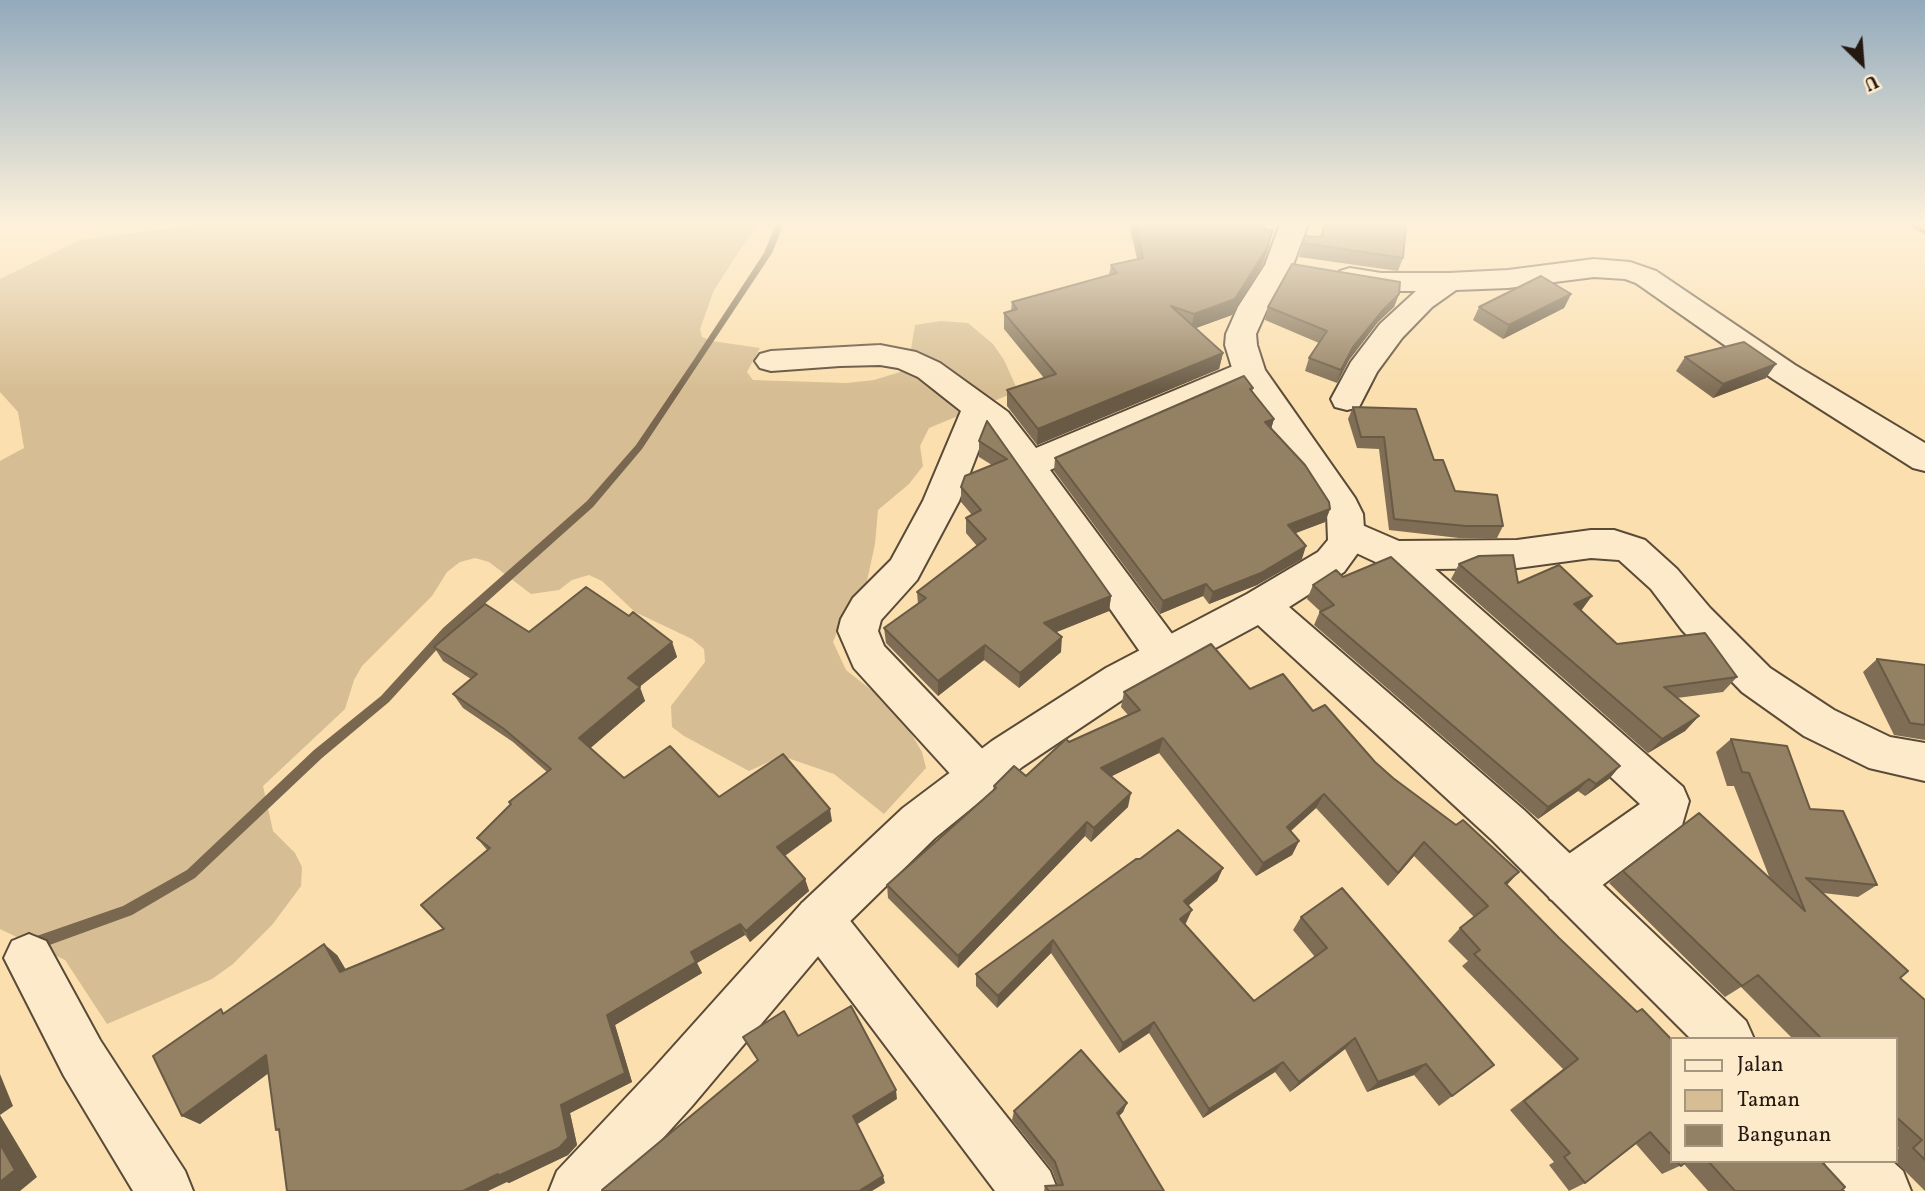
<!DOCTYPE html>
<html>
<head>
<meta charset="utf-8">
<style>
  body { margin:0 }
  #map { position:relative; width:1925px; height:1191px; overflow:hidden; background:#fbdfae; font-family:Vollkorn,serif }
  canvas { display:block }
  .legend { position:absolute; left:1670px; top:1037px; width:228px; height:126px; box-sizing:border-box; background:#fceaca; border:2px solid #a69680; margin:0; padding:9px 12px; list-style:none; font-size:21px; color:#241911 }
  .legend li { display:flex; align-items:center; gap:14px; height:35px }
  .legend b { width:35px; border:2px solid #a69680 }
  .north { position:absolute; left:1827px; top:28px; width:70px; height:70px; -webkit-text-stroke:5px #fceaca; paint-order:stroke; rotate:155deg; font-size:19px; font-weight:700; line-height:28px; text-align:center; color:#241911 }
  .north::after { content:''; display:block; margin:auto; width:24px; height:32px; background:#241911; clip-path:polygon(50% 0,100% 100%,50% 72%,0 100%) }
</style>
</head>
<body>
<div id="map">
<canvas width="1925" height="1191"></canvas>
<ul class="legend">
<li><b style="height:9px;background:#fceaca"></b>Jalan</li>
<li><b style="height:19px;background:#d6bd93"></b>Taman</li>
<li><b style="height:19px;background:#948063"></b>Bangunan</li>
</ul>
<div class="north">U</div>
</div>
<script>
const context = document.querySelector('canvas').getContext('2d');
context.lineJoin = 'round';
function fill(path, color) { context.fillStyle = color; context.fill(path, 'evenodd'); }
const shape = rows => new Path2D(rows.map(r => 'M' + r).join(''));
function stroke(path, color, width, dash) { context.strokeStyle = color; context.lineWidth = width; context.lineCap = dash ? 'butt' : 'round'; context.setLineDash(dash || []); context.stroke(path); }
const green = shape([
  [203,224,757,224,714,290,700,329,702,337,712,341,760,348,747,372,753,380,846,383,874,380,900,372,910,355,915,325,941,321,968,323,993,344,1004,360,1018,391,929,428,920,446,923,466,909,484,878,510,875,544,867,581,843,617,833,642,846,670,898,711,922,752,926,768,884,814,834,774,782,756,749,771,684,736,672,727,671,706,705,662,704,649,692,639,635,612,602,581,589,575,572,580,559,590,531,594,489,562,475,558,460,562,447,572,432,596,362,666,354,680,345,709,263,786,273,831,295,853,302,867,301,886,272,925,233,964,212,979,107,1024,65,960,0,929,0,461,24,448,18,412,0,392,0,279,80,240]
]);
const stream = shape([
  [776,224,784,224,772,253,642,449,593,507,451,634,389,702,322,758,195,878,132,915,33,951,28,949,26,944,28,939,123,906,187,870,314,750,381,696,443,628,587,501,636,445,693,361,764,253,776,224],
  [1907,224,1916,224,1925,230,1925,235,1907,224]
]);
const minor = shape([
  [1594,259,1630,262,1656,271,1795,365,1925,443,1925,471,1913,468,1773,379,1636,283,1625,279,1594,277,1508,288,1456,290,1432,307,1402,338,1377,372,1359,407,1347,410,1335,407,1331,399,1351,362,1380,324,1416,291,1381,291,1340,283,1335,277,1340,271,1350,268,1381,273,1449,273,1508,270,1594,259],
  [880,345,916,352,940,363,1008,412,1036,448,1238,364,1249,361,1260,364,1265,371,1260,378,1050,470,1178,642,1184,654,1178,666,1164,670,1150,666,986,431,959,501,917,580,881,620,878,631,884,646,994,761,1001,775,994,789,979,794,964,789,854,668,838,631,841,619,853,598,891,560,923,501,961,411,918,377,898,368,880,365,840,366,771,371,760,368,755,361,760,354,771,351,880,345],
  [1348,519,1399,541,1517,540,1591,530,1614,530,1645,540,1677,569,1710,608,1770,668,1834,710,1890,737,1925,743,1925,781,1869,768,1804,736,1742,692,1682,630,1651,589,1619,560,1591,558,1517,568,1435,569,1683,787,1689,801,1682,825,1584,899,1567,905,1550,899,1544,883,1550,867,1640,804,1382,565,1335,543,1330,533,1335,523,1348,519],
  [819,896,836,903,1050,1171,1058,1191,995,1191,802,935,795,919,802,903,819,896],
  [29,934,46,941,100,1040,185,1171,193,1191,133,1191,64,1076,4,958,12,941,29,934]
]);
const tertiary = shape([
  [1280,224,1308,224,1293,265,1268,307,1256,334,1257,345,1265,370,1355,498,1363,514,1365,543,1344,572,1289,607,1524,810,1746,1021,1754,1039,1691,1039,1492,840,1258,625,1134,692,1022,767,935,838,836,935,692,1106,615,1191,549,1191,557,1171,654,1068,802,903,903,808,992,741,1106,668,1247,594,1318,552,1328,540,1327,514,1321,503,1233,371,1225,345,1226,334,1238,307,1265,265,1280,224],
  [1824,1161,1892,1161,1903,1171,1911,1191,1843,1191,1832,1180,1824,1161]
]);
const wall = shape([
  [1129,224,1264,224,1264,229,1273,230,1269,246,1263,264,1232,315,1195,328,1223,353,1219,369,1037,445,1007,406,1007,390,1044,378,1004,329,1004,313,1011,311,1012,302,1109,275,1111,265,1137,259],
  [1323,224,1404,224,1403,258,1398,271,1299,257,1303,243,1320,237],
  [1399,294,1394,307,1378,322,1349,360,1337,383,1305,371,1309,358,1319,343,1265,320,1268,307],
  [1571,294,1564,308,1503,339,1473,320,1479,307],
  [1685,357,1766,378,1713,398,1676,371],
  [1253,388,1252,392,1274,419,1271,429,1330,509,1325,522,1295,533,1302,559,1257,585,1209,604,1203,596,1160,614,1054,471,1055,458],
  [1353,407,1434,460,1455,491,1503,526,1497,538,1459,538,1389,530,1379,449,1357,448,1348,419],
  [987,421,1111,596,1109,611,1056,632,1061,652,1019,688,984,660,938,696,886,643,884,628,918,604,917,592,977,546,966,533,966,518,972,515,961,502,961,487,992,465,979,457,979,441],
  [1459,564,1518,583,1581,611,1617,644,1737,677,1723,692,1677,698,1699,716,1685,731,1648,753,1451,579],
  [1343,577,1620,766,1609,779,1585,796,1578,791,1538,819,1314,625,1320,611,1307,599,1313,585],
  [629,616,672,642,677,657,639,687,645,701,590,748,624,778,832,821,785,856,805,879,809,891,750,942,745,935,697,963,702,973,615,1025,632,1082,570,1113,577,1145,568,1155,509,1183,507,1182,288,1191,279,1132,268,1073,200,1124,182,1116,226,1012,337,955,346,970,444,929,487,850,477,838,547,772,513,742,463,708,453,694,471,679,443,661,434,647],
  [1877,659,1925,665,1925,740,1894,735,1863,672],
  [1250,689,1313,711,1375,762,1507,885,1559,938,1637,1012,1671,1039,1671,1161,1821,1161,1844,1191,1708,1191,1684,1164,1662,1174,1636,1144,1585,1183,1569,1191,1549,1165,1554,1162,1510,1110,1563,1069,1462,966,1468,961,1448,941,1460,928,1474,917,1414,856,1388,886,1316,808,1290,831,1299,841,1292,855,1256,876,1159,753,1111,776,1128,807,1091,842,1085,836,958,968,888,898,887,885,993,790,994,786,1026,776,1069,742,1128,715,1121,707,1124,692],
  [1731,739,1810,809,1877,885,1858,897,1823,893,1900,978,1925,1000,1925,1191,1895,1161,1895,1151,1899,1148,1895,1145,1895,1039,1793,1039,1741,987,1725,997,1609,883,1623,871,1770,879,1734,786,1727,786,1716,752],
  [1223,868,1217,881,1188,906,1186,923,1185,924,1254,1001,1315,957,1293,930,1301,917,1494,1065,1439,1106,1414,1075,1367,1092,1345,1049,1290,1092,1275,1072,1203,1118,1149,1033,1119,1053,1051,953,997,1008,976,986,976,974],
  [1127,1103,1123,1112,1119,1116,1164,1191,1044,1191,1045,1186,1058,1186,1052,1170,1012,1120,1014,1111]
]);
const shadedWall = shape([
  [1273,230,1269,246,1263,264,1232,315,1191,330,1194,314],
  [1399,294,1394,307,1378,322,1349,360,1337,383,1341,370,1353,347,1383,310],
  [1571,294,1564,308,1503,339,1509,325],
  [1223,353,1219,369,1037,445,1038,429],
  [1776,364,1766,378,1713,398,1723,384],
  [1274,419,1270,432,1265,422],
  [1330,509,1325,522,1283,538,1288,525],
  [1306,546,1302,559,1257,585,1209,604,1213,592],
  [1206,584,1203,596,1160,614,1163,601],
  [1111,596,1109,611,1042,638,1044,623],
  [1592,596,1581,611,1574,604],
  [1062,637,1061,652,1019,688,1020,673],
  [672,642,677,657,633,692,628,678],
  [985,645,984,660,938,696,938,681],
  [640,687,645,701,586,752,579,738],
  [1699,716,1685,731,1648,753,1662,739],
  [1163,738,1159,753,1098,783,1101,768],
  [1620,766,1609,779,1585,796,1596,784],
  [1589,779,1578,791,1538,819,1548,807],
  [1131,793,1128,807,1091,842,1094,828],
  [1324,794,1316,808,1280,841,1287,827],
  [830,809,832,821,780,859,777,847],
  [1087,822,1085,836,958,968,958,956],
  [1299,841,1292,855,1256,876,1263,863],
  [1424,842,1414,856,1388,886,1398,873],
  [1223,868,1217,881,1178,914,1184,901],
  [1519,872,1506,886,1505,883],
  [805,879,809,891,750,942,746,931],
  [1192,910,1186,923,1175,932,1180,919],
  [740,924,745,935,697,963,702,973,615,1025,632,1082,570,1113,577,1145,568,1155,509,1183,507,1182,488,1191,463,1191,561,1105,607,1015,691,952],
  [1053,940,1051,953,997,1008,998,996],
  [324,944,337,955,353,982,340,972],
  [1154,1022,1149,1033,1119,1053,1123,1043],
  [1355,1038,1345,1049,1290,1092,1299,1082],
  [266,1055,281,1064,200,1124,182,1116],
  [1283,1062,1275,1072,1203,1118,1209,1109],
  [1426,1064,1414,1075,1367,1092,1378,1082],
  [0,1074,13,1106,0,1115,37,1177,20,1191,0,1191],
  [896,1090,897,1099,856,1125,853,1116],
  [1127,1103,1123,1112,1113,1122,1117,1113],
  [883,1176,885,1183,872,1191,859,1191]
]);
const building = shape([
  [1135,224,1264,224,1264,229,1273,230,1267,248,1235,299,1194,314,1171,306,1223,353,1038,429,1007,390,1056,374,1004,313,1017,309,1012,302,1117,273,1111,265,1143,258,1135,224],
  [1324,224,1406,224,1403,258,1303,243,1305,236,1322,237,1324,224],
  [1292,264,1400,282,1399,294,1383,310,1353,347,1341,370,1309,358,1327,331,1268,307,1292,264],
  [1541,276,1571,294,1509,325,1479,307,1541,276],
  [1744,342,1776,364,1723,384,1685,357,1744,342],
  [1244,376,1253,388,1250,389,1274,419,1265,422,1305,465,1329,502,1330,509,1288,525,1306,546,1261,573,1213,592,1206,584,1163,601,1055,458,1244,376],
  [1353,407,1416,409,1434,460,1443,460,1455,491,1497,495,1503,526,1466,526,1394,519,1384,437,1361,437,1353,407],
  [987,421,1111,596,1044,623,1062,637,1020,673,985,645,938,681,884,628,926,598,917,592,986,539,966,518,981,510,961,487,965,476,1007,459,979,441,987,421],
  [1513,555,1518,583,1559,565,1592,596,1574,604,1617,644,1705,633,1737,677,1664,687,1699,716,1662,739,1459,564,1479,556,1513,555],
  [1391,557,1620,766,1596,784,1589,779,1548,807,1320,612,1334,605,1313,585,1336,570,1343,577,1391,557],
  [586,587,629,616,633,612,672,642,628,678,640,687,579,738,624,778,670,746,719,797,783,754,830,809,777,847,805,879,746,931,740,924,691,952,696,962,607,1015,625,1073,561,1105,568,1138,559,1148,498,1176,498,1174,463,1191,287,1191,279,1129,276,1130,266,1055,182,1116,153,1056,221,1009,223,1014,324,944,340,972,444,929,421,905,490,848,477,838,511,804,509,802,551,769,504,729,453,694,477,674,434,647,485,604,529,632,586,587],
  [1211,644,1250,689,1283,674,1313,711,1325,705,1375,762,1393,778,1456,825,1463,820,1519,872,1505,883,1559,938,1637,1012,1642,1009,1671,1039,1671,1155,1650,1132,1585,1183,1564,1157,1570,1153,1524,1101,1578,1059,1474,954,1480,950,1460,928,1488,906,1424,842,1398,873,1324,794,1287,827,1299,841,1263,863,1163,738,1101,768,1131,793,1094,828,1087,822,958,956,887,885,996,788,994,786,1014,766,1026,776,1066,739,1069,742,1140,710,1124,692,1211,644],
  [1877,659,1925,665,1925,725,1910,723,1877,659],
  [1731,739,1787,746,1810,809,1843,811,1877,885,1806,878,1908,971,1900,978,1925,1000,1925,1160,1913,1148,1922,1140,1895,1116,1895,1039,1822,1039,1758,975,1742,986,1623,871,1699,813,1805,911,1749,773,1742,772,1731,739],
  [1178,830,1223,868,1184,901,1192,910,1180,919,1254,1001,1327,948,1301,917,1342,888,1494,1065,1452,1096,1426,1064,1378,1082,1355,1038,1299,1082,1283,1062,1209,1109,1154,1022,1123,1043,1053,940,998,996,976,974,1136,859,1140,859,1178,830],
  [851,1006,896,1090,853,1116,883,1176,859,1191,602,1191,602,1190,758,1060,743,1037,784,1011,798,1036,851,1006],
  [1081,1050,1127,1103,1117,1113,1164,1191,1049,1191,1045,1186,1063,1185,1055,1162,1014,1111,1081,1050],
  [0,1144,15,1170,0,1182,0,1144],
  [1676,1161,1687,1161,1681,1166,1676,1161],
  [1708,1161,1821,1161,1845,1187,1842,1190,1844,1191,1735,1191,1708,1161]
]);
fill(green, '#d6bd93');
fill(stream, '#79684f');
stroke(minor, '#5a4a38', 4);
stroke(tertiary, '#5a4a38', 4);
fill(minor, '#fceaca');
fill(tertiary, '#fceaca');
fill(wall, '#7f6e55');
fill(shadedWall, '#685a45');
fill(building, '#948063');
stroke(building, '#685a45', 2);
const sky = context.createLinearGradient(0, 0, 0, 391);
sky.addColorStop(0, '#92aabc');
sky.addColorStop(0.57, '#fdf1db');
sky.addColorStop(1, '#fdf1db00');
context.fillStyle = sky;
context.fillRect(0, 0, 1925, 391);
</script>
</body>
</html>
